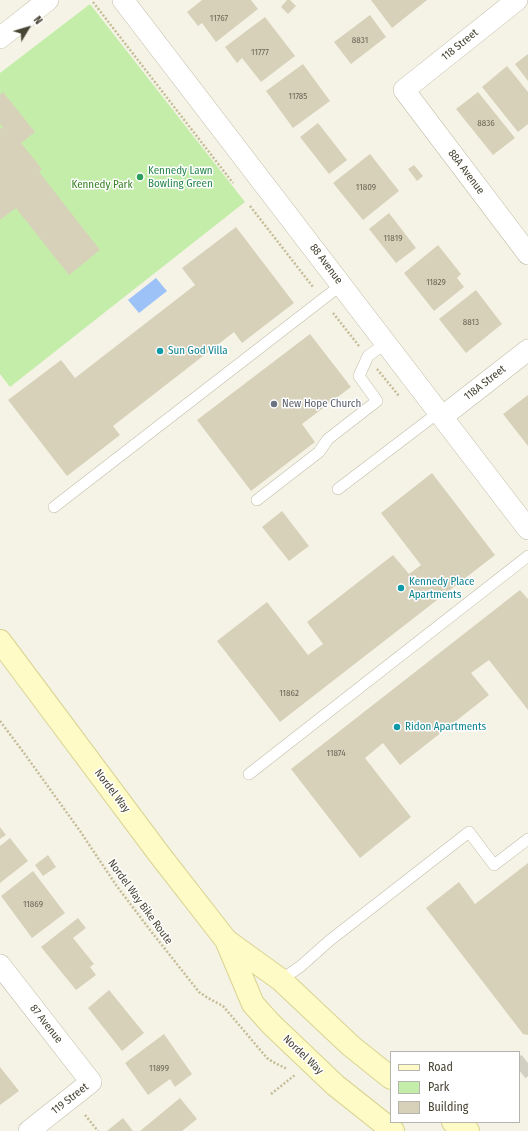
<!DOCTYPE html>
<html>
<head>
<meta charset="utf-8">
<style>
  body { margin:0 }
  #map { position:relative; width:528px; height:1131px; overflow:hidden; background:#f5f3e6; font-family:"Fira Sans Condensed",sans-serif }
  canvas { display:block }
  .legend { position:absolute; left:390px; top:1051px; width:130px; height:72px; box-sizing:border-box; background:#fff; border:1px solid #b6b4ae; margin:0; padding:5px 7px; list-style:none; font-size:12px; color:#484434 }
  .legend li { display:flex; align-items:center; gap:8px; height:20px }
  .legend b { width:20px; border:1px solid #b6b4ae }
  .north { position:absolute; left:8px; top:8px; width:40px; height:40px; -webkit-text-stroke:3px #fff; paint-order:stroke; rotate:52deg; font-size:11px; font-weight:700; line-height:16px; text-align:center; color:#484434 }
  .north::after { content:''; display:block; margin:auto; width:14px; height:18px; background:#484434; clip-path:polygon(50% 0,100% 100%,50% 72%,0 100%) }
</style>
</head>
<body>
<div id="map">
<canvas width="528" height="1131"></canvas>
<ul class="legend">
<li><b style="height:5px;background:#fffbc6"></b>Road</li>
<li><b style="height:11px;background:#c4edaa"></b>Park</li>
<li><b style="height:11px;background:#d8d1ba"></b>Building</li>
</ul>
<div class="north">N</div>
</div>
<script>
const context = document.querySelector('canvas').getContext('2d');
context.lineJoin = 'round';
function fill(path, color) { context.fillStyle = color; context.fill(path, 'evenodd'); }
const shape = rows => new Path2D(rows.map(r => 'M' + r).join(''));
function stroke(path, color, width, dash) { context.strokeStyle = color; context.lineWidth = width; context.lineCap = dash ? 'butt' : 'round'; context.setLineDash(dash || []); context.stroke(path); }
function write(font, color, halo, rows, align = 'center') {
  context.font = font + ' "Fira Sans Condensed",sans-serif'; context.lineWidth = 3; context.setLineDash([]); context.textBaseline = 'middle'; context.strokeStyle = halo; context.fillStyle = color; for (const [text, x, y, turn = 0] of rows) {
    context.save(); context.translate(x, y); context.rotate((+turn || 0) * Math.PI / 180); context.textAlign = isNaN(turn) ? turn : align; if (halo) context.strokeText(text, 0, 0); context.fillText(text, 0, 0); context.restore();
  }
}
const green = shape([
  [90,4,245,202,10,387,0,374,0,73]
]);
const water = shape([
  [156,278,167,291,139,313,128,300]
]);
const building = shape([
  [202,0,251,0,258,9,216,42,202,23,198,26,187,12],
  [287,0,290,0,296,6,288,14,281,7],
  [371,0,427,0,392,28],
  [370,15,386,37,351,64,334,42],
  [265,17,295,56,261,82,242,58,237,63,225,47],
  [528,54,528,81,515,64],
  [303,64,330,101,293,128,266,91],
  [507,66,528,92,528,124,518,132,482,87],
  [3,92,35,132,21,143,42,169,39,172,100,250,69,275,16,208,0,220,0,129,3,127,0,124,0,95],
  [478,92,515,138,493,155,456,109],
  [318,123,347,160,329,174,300,137],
  [370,154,399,191,363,220,333,183],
  [414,165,423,176,417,181,408,169],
  [389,213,416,248,396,263,369,229],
  [236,227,294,303,242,343,234,332,113,426,120,435,67,476,8,400,61,360,75,378,195,285,182,268],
  [438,245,461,274,457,278,464,287,434,311,404,273],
  [476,290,502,324,466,353,439,319],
  [310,334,351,387,302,424,315,442,251,491,197,420],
  [528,395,528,446,503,414],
  [432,473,495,555,280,722,217,641,267,602,308,655,323,644,307,622,393,555,409,574,421,565,381,513],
  [282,511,309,546,289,561,262,527],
  [520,590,528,599,528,710,489,660,471,673,489,695,400,765,383,743,365,758,411,817,360,858,291,769],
  [0,827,6,835,0,839],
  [10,838,28,861,0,883,0,846],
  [48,855,56,867,43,876,35,865],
  [528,863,528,1035,523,1034,426,908,459,882,475,904],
  [33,871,65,913,32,938,1,896],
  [78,918,86,928,73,938,94,964,90,967,96,975,76,990,41,947],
  [109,990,144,1033,122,1051,88,1008],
  [164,1034,192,1074,175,1087,170,1079,148,1095,125,1063],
  [0,1067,19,1091,0,1105],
  [180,1098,197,1119,182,1131,140,1131],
  [123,1118,133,1131,107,1131]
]);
const streetTunnel = shape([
  [519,1070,528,1063]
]);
const path = shape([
  [93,2,233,183],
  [250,206,313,287],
  [333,313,359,346],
  [377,369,399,396],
  [0,721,24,753,80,831,116,885,150,930,199,992,208,998,223,1006,267,1058,273,1062,287,1069],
  [271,1094,295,1075],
  [85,1115,98,1131]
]);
const lane = shape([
  [338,489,439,412],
  [257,500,319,452,328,439,377,401,359,376,368,356,386,343],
  [54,507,341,285],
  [249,774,528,556],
  [281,980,301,966,329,941,469,832,494,865,528,839]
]);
const street = shape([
  [123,0,528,529],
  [517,0,404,90,528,254],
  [0,38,48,0],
  [442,417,528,350],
  [0,965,91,1082,29,1131]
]);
const secondary = shape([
  [0,641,159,854,226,940,253,1004,271,1024,335,1085,393,1131],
  [227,941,281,980,351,1046,391,1078],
  [453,1122,468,1131]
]);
const markers = [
  [140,177,4,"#2e9e5b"],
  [160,351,4,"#0f9aa8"],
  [274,404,4,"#6b7280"],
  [401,588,4,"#0f9aa8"],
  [397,727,4,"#0f9aa8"]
];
const numberNames = [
  ["11767",219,18],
  ["8831",360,40],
  ["11777",260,52],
  ["11785",298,96],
  ["8836",486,123],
  ["11809",366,187],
  ["11819",393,238],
  ["11829",436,282],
  ["8813",471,322],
  ["11862",289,693],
  ["11874",336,753],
  ["11869",33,904],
  ["11899",159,1068]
];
const streetNames = [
  ["118 Street",460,45,-39],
  ["88A Avenue",466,172,53],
  ["88 Avenue",326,264,53],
  ["118A Street",485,383,-38],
  ["Nordel Way",112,791,53],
  ["Nordel Way Bike Route",140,902,54],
  ["87 Avenue",46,1024,52],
  ["Nordel Way",303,1055,44],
  ["119 Street",70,1099,-38]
];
const leisureNames = [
  ["Kennedy Lawn",148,171],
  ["Bowling Green",148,184]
];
const parkNames = [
  ["Kennedy Park",102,185]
];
const cultureNames = [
  ["Sun God Villa",168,351],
  ["Kennedy Place",409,582],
  ["Apartments",409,595],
  ["Ridon Apartments",405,727]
];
const worshipNames = [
  ["New Hope Church",282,404]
];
fill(green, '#c4edaa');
fill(water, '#9cc2f8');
fill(building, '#d8d1ba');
stroke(streetTunnel, '#d2d0c2', 21, [21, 10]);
stroke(lane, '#c1bda8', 12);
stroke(street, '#c1bda8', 22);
stroke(secondary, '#d9d391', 24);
stroke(path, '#c5bc97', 2.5, [2, 2]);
stroke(lane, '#fff', 11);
stroke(street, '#fff', 21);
stroke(secondary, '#fffbc6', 22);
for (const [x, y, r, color] of markers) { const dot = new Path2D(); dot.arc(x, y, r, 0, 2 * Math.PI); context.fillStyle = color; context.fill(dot); stroke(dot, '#fff', 1.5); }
write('9px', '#6c6756', null, numberNames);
write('11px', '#484434', '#fff', streetNames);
write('11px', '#27864d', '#fff', leisureNames, 'left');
write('11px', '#358121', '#fff', parkNames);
write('11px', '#0d838f', '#fff', cultureNames, 'left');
write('11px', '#5b616d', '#fff', worshipNames, 'left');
</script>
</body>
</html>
